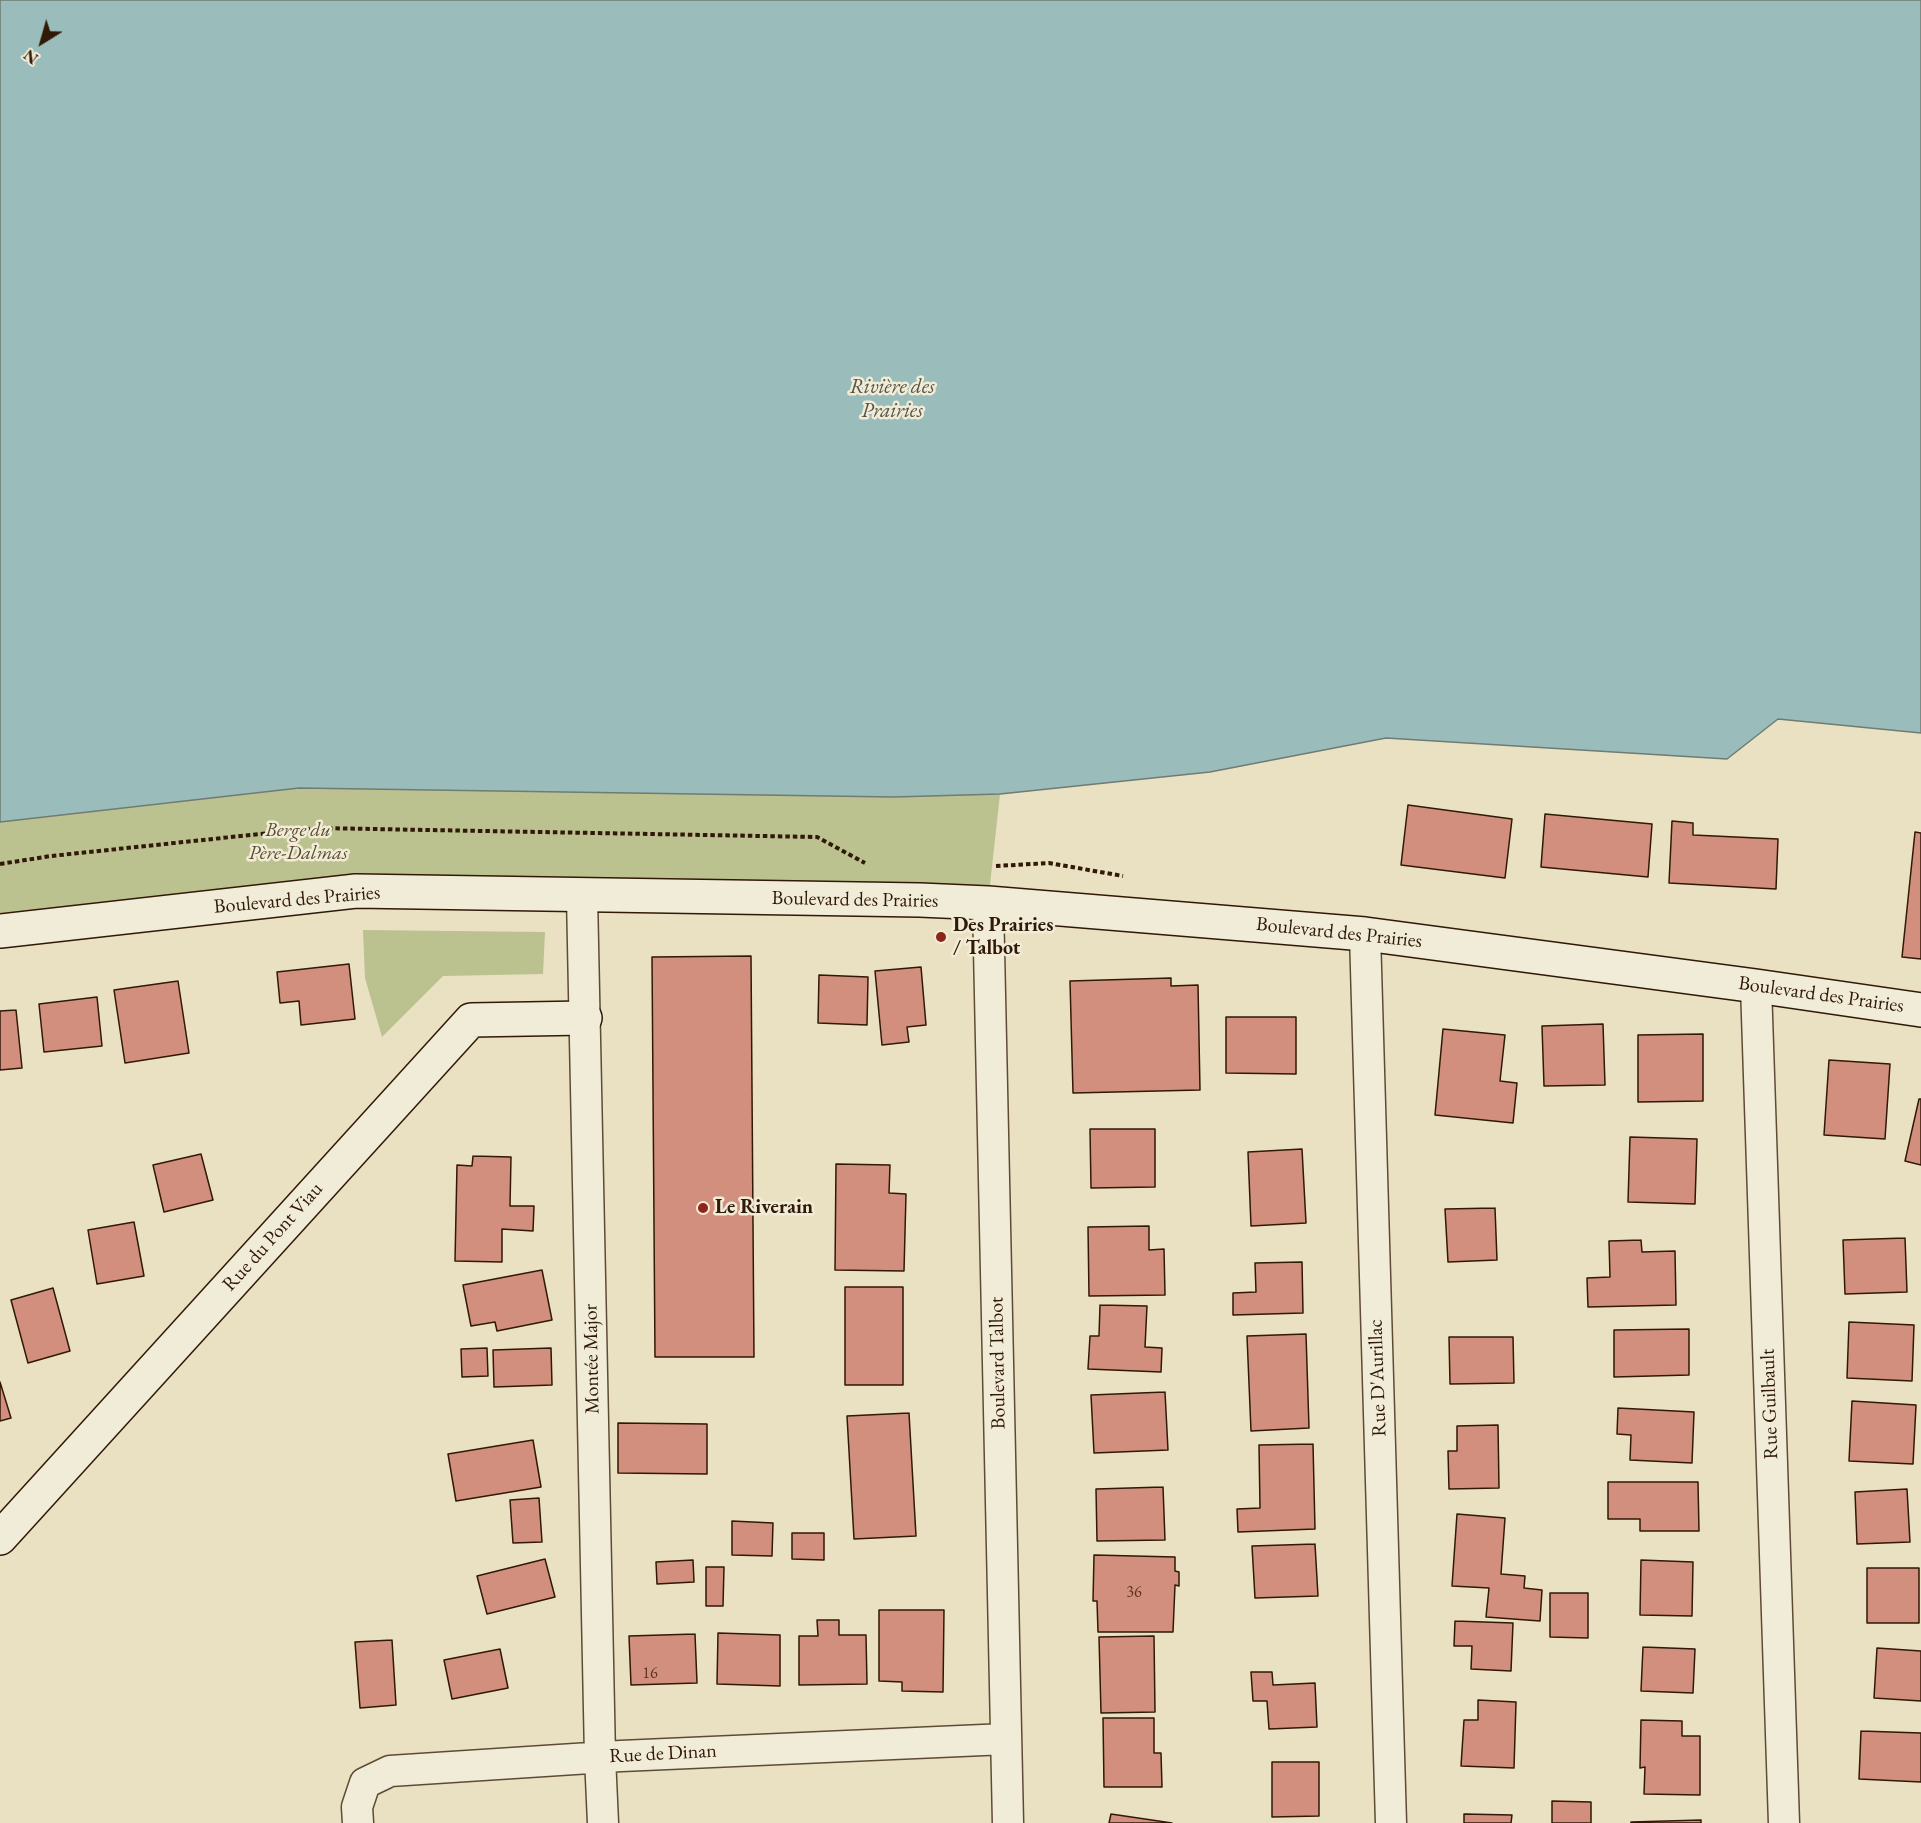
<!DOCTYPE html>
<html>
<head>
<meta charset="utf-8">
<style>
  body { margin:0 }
  #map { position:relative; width:1921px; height:1823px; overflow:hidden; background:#eae1c2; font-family:"EB Garamond",serif }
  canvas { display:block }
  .north { position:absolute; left:12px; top:12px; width:60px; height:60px; -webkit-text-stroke:4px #f1ecd7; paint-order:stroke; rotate:217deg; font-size:16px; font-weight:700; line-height:24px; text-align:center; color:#301906 }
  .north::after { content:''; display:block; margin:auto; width:21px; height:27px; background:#301906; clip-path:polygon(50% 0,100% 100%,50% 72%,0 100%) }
</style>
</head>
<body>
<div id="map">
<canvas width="1921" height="1823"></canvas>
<div class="north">N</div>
</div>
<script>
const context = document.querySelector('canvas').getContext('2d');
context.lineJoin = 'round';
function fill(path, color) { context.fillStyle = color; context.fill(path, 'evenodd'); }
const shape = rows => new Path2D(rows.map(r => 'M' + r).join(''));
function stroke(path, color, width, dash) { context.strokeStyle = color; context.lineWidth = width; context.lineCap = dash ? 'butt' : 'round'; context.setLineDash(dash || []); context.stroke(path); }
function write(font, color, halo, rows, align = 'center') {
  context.font = font + ' "EB Garamond",serif'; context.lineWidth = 5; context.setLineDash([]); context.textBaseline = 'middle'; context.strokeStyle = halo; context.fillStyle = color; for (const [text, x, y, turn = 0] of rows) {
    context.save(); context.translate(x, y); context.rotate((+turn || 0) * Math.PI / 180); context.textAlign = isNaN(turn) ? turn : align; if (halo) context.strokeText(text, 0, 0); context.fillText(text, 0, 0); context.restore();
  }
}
const green = shape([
  [299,788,894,797,1000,794,988,903,356,891,0,931,0,822],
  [363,930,545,932,543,974,443,976,382,1037,365,978]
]);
const water = shape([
  [0,0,1921,0,1921,733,1778,719,1727,759,1386,738,1210,772,1000,794,894,797,299,788,0,822,0,0]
]);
const building = shape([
  [1408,805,1512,819,1505,878,1401,865,1408,805],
  [1545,814,1652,824,1648,877,1541,867,1545,814],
  [1672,821,1693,823,1693,835,1778,839,1776,889,1669,883,1672,821],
  [1915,832,1921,833,1921,959,1902,957,1915,832],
  [751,956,754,1357,655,1357,652,957,751,956],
  [349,964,355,1019,301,1025,299,1001,280,1003,277,972,349,964],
  [921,967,926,1025,907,1027,909,1042,882,1045,875,971,921,967],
  [819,975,868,977,867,1025,818,1023,819,975],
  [1171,978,1171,986,1198,985,1200,1090,1073,1093,1070,981,1171,978],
  [178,981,189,1053,125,1063,114,990,178,981],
  [97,997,102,1046,44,1052,39,1004,97,997],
  [16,1010,22,1068,0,1070,0,1011,16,1010],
  [1226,1017,1296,1017,1296,1074,1226,1073,1226,1017],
  [1603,1024,1605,1085,1544,1086,1542,1026,1603,1024],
  [1443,1029,1505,1035,1500,1081,1517,1083,1513,1123,1435,1115,1443,1029],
  [1703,1034,1703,1101,1638,1102,1638,1035,1703,1034],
  [1829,1060,1890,1064,1885,1139,1824,1135,1829,1060],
  [1919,1099,1921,1099,1921,1165,1905,1161,1919,1099],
  [1090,1129,1155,1129,1155,1187,1091,1188,1090,1129],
  [1630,1137,1697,1139,1695,1204,1628,1202,1630,1137],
  [1302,1149,1306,1223,1251,1226,1248,1152,1302,1149],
  [201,1154,213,1200,164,1212,153,1165,201,1154],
  [473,1156,511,1157,510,1206,534,1206,533,1231,502,1229,502,1262,455,1261,457,1165,472,1166,473,1156],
  [836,1164,890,1165,889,1193,906,1194,904,1271,835,1270,836,1164],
  [1495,1208,1497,1260,1448,1262,1445,1209,1495,1208],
  [134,1222,144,1276,97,1284,88,1230,134,1222],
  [1149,1226,1149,1250,1164,1249,1165,1295,1089,1296,1088,1227,1149,1226],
  [1905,1238,1907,1292,1845,1294,1843,1240,1905,1238],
  [1641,1240,1642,1252,1675,1251,1676,1305,1588,1307,1587,1278,1610,1277,1609,1241,1641,1240],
  [1302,1262,1303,1313,1233,1315,1233,1293,1256,1292,1255,1263,1302,1262],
  [542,1270,552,1320,497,1331,495,1322,471,1326,463,1285,542,1270],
  [845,1287,903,1287,903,1385,845,1385,845,1287],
  [53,1288,70,1351,28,1363,11,1300,53,1288],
  [1100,1305,1147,1306,1145,1347,1162,1348,1161,1372,1088,1369,1090,1336,1099,1336,1100,1305],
  [1849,1322,1914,1325,1912,1381,1847,1378,1849,1322],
  [1689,1329,1689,1375,1614,1377,1614,1330,1689,1329],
  [1306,1334,1309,1428,1251,1431,1247,1336,1306,1334],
  [1449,1337,1513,1337,1514,1383,1450,1384,1449,1337],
  [487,1348,488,1376,462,1377,461,1349,487,1348],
  [551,1348,552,1385,494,1387,493,1350,551,1348],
  [0,1382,11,1418,0,1421,0,1382],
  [1165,1392,1168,1450,1094,1453,1091,1395,1165,1392],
  [1852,1401,1916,1405,1913,1464,1849,1461,1852,1401],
  [1618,1408,1694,1412,1692,1463,1630,1460,1631,1435,1617,1434,1618,1408],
  [909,1413,916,1536,854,1539,847,1416,909,1413],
  [618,1423,707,1424,707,1474,618,1473,618,1423],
  [1498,1425,1499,1488,1449,1489,1448,1451,1457,1451,1457,1426,1498,1425],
  [533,1440,541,1487,456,1501,448,1454,533,1440],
  [1313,1444,1315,1529,1238,1532,1237,1509,1260,1508,1259,1445,1313,1444],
  [1608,1482,1698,1482,1699,1531,1640,1531,1640,1519,1608,1519,1608,1482],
  [1163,1487,1165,1540,1097,1541,1096,1489,1163,1487],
  [1907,1489,1910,1542,1857,1544,1855,1492,1907,1489],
  [539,1498,542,1542,513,1543,510,1500,539,1498],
  [1457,1514,1505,1518,1501,1574,1525,1576,1524,1588,1542,1590,1540,1621,1486,1617,1489,1588,1452,1586,1457,1514],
  [732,1521,773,1523,772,1556,732,1555,732,1521],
  [792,1533,824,1533,824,1560,792,1559,792,1533],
  [1315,1544,1318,1596,1255,1598,1252,1546,1315,1544],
  [1094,1555,1175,1557,1175,1571,1179,1572,1179,1586,1175,1585,1173,1632,1098,1632,1097,1601,1093,1601,1094,1555],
  [545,1559,555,1597,487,1614,477,1576,545,1559],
  [693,1560,694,1582,657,1584,656,1562,693,1560],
  [1641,1560,1693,1562,1692,1616,1640,1615,1641,1560],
  [706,1567,724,1567,723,1606,706,1606,706,1567],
  [1867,1568,1919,1568,1919,1623,1867,1623,1867,1568],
  [1550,1593,1588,1593,1588,1638,1550,1637,1550,1593],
  [879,1610,944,1610,943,1692,902,1691,902,1682,879,1681,879,1610],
  [817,1620,839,1620,839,1635,866,1635,867,1684,799,1685,799,1636,818,1636,817,1620],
  [1455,1621,1513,1623,1511,1671,1471,1669,1472,1646,1454,1646,1455,1621],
  [718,1633,780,1635,780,1686,717,1684,718,1633],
  [695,1634,697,1683,631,1685,629,1636,695,1634],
  [1154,1636,1155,1712,1101,1713,1099,1637,1154,1636],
  [392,1640,396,1705,360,1708,355,1642,392,1640],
  [1643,1647,1695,1649,1693,1693,1641,1691,1643,1647],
  [1877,1648,1921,1651,1921,1701,1874,1698,1877,1648],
  [500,1649,508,1688,452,1699,444,1660,500,1649],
  [1251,1672,1272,1672,1273,1685,1315,1683,1317,1727,1269,1729,1267,1701,1253,1701,1251,1672],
  [1478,1700,1516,1702,1514,1768,1461,1766,1464,1720,1478,1720,1478,1700],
  [1103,1718,1154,1718,1154,1753,1161,1753,1162,1787,1104,1787,1103,1718],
  [1641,1720,1682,1721,1682,1736,1700,1736,1700,1795,1644,1794,1645,1767,1640,1768,1641,1720],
  [1861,1731,1921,1733,1921,1782,1859,1779,1861,1731],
  [1272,1762,1319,1762,1319,1816,1272,1817,1272,1762],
  [1552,1801,1591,1802,1591,1823,1552,1823,1552,1801],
  [1111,1814,1172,1823,1109,1823,1111,1814],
  [1464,1814,1512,1815,1511,1823,1464,1823,1464,1814],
  [1701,1820,1701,1823,1631,1823,1631,1822,1701,1820]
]);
const path = shape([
  [0,864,51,856,317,828,817,837,865,863],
  [996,866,1049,863,1123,876]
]);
const street = shape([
  [582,896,600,1757,603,1823],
  [988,903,1008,1823],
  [1365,934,1391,1823],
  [1756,986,1784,1823],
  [358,1823,357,1807,365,1783,390,1771,621,1756,1006,1739]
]);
const secondary = shape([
  [0,931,356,891,920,900,988,903,1365,934,1756,986,1921,1010],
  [0,1538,471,1020,585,1018]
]);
const markers = [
  [941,937,6,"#8f2418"],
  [703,1208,6,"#8f2418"]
];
const numberNames = [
  ["36",1134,1593],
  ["16",650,1674]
];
const parkNames = [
  ["Berge du",298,831],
  ["Père-Dalmas",298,854]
];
const streetNames = [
  ["Boulevard des Prairies",297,900,-5],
  ["Boulevard des Prairies",855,900,1],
  ["Boulevard des Prairies",1339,933,6],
  ["Boulevard des Prairies",1821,995,8],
  ["Rue du Pont Viau",273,1237,-48],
  ["Montée Major",592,1359,-91],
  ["Boulevard Talbot",998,1363,-91],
  ["Rue D'Aurillac",1378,1378,-92],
  ["Rue Guilbault",1770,1404,-92],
  ["Rue de Dinan",663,1754,-3]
];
const poiNames = [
  ["Des Prairies",953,926],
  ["/ Talbot",953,949],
  ["Le Riverain",715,1208]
];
const waterNames = [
  ["Rivière des",892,387],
  ["Prairies",892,411]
];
fill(green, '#bbc290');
fill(water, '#9abcbb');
stroke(water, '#707b73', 1.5);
fill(building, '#d38f7d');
stroke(building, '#301906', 1.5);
stroke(street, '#5e4b35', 33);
stroke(secondary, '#301906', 36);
stroke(path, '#301906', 4, [4.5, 3]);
stroke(street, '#f1ecd7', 30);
stroke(secondary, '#f1ecd7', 33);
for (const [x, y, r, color] of markers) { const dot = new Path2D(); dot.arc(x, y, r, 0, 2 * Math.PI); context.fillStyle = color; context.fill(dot); stroke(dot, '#f1ecd7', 2); }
write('16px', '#593624', null, numberNames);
write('italic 20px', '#5a4c2f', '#f1ecd7', parkNames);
write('20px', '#301906', '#f1ecd7', streetNames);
write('bold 20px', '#301906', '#f1ecd7', poiNames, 'left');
write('italic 21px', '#555245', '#f1ecd7', waterNames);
</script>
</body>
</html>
